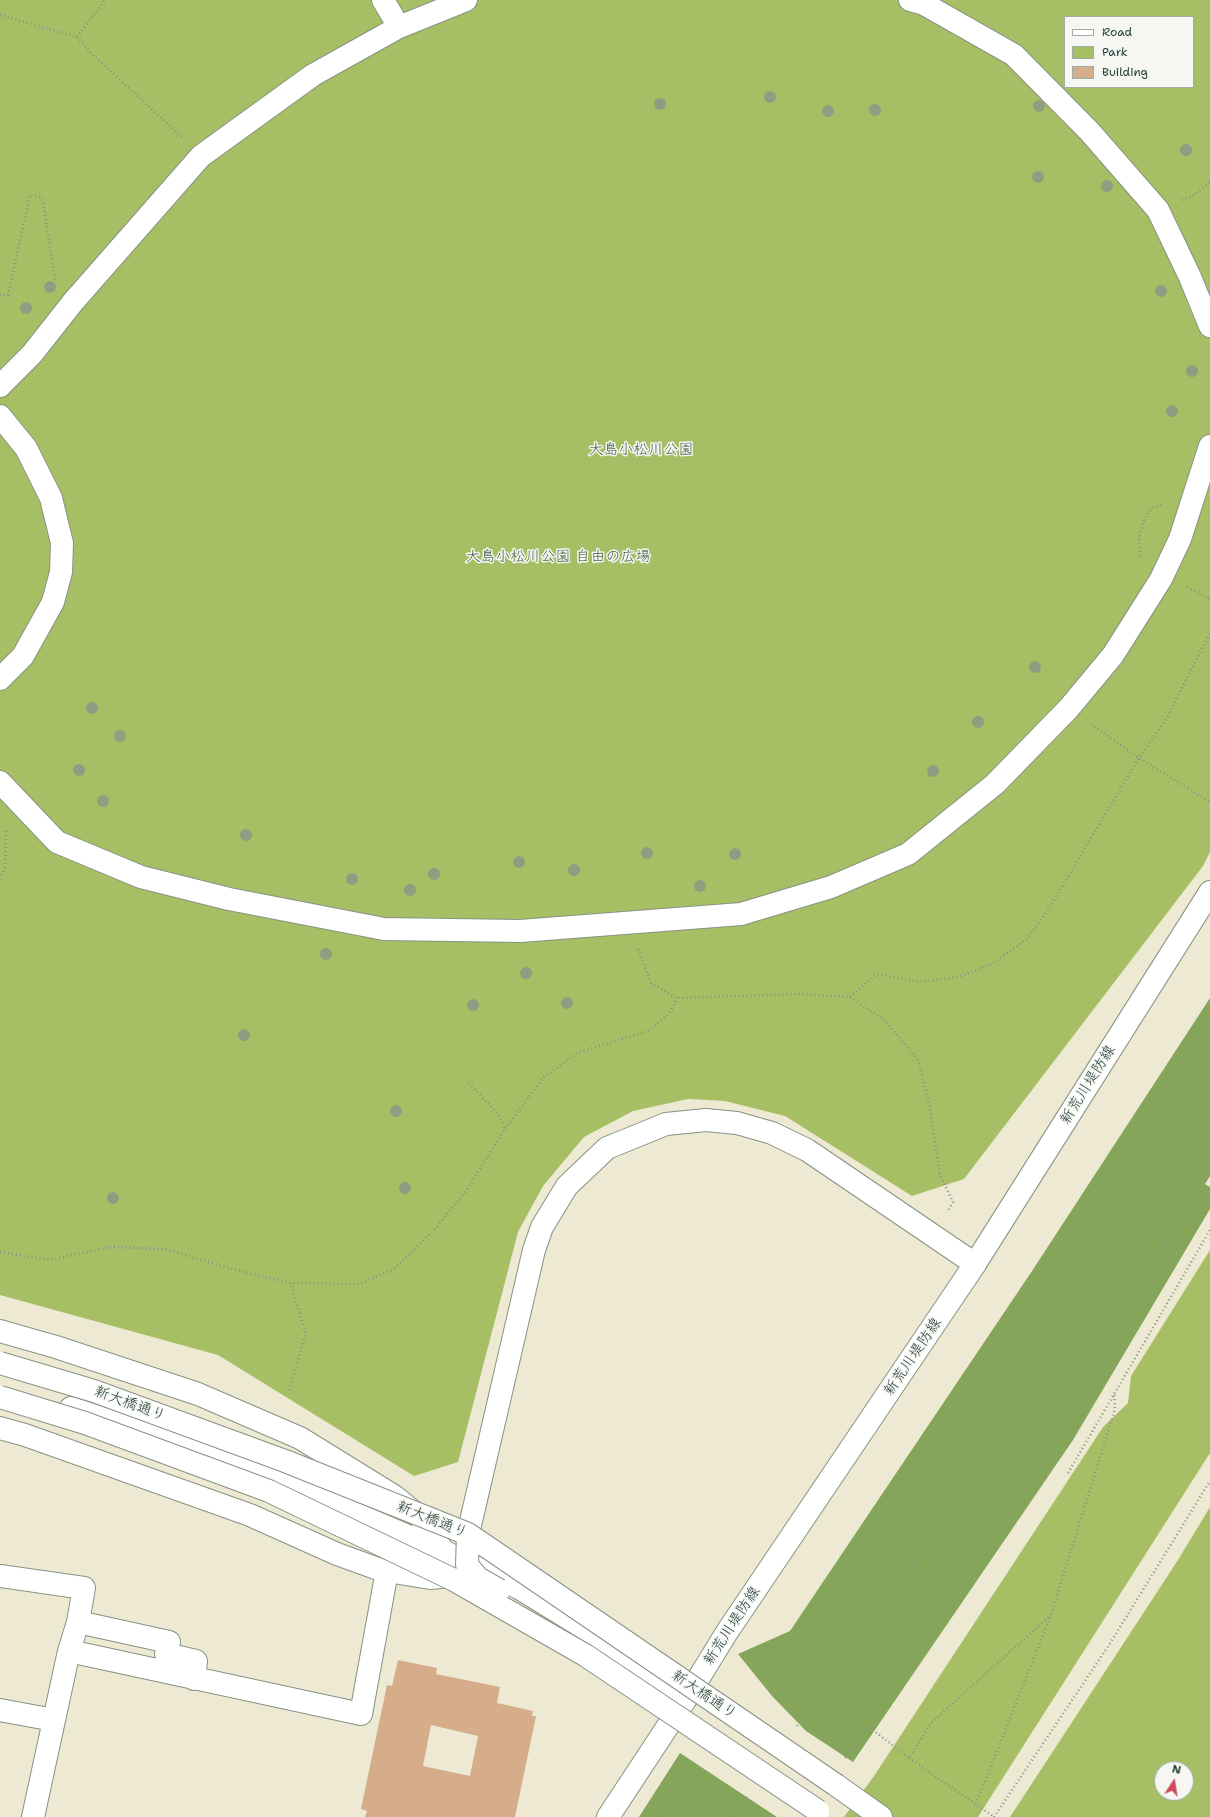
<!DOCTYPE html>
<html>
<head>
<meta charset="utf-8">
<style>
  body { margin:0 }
  #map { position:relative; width:1210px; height:1817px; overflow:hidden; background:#eee9d2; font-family:"Shantell Sans",sans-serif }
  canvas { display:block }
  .legend { position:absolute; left:1064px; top:16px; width:130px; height:72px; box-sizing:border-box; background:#f6f6f2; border:1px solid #a0aca6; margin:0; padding:5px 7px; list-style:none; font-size:12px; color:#1f3d34 }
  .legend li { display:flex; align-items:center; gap:8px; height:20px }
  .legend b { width:20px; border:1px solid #a0aca6 }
  .north { position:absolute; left:1154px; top:1761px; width:40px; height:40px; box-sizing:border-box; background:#f6f6f2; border:1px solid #a0aca6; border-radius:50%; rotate:12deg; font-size:11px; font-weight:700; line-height:16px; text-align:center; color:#1f3d34 }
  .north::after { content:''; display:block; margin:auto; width:14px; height:18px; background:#d1495b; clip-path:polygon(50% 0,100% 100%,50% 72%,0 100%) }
</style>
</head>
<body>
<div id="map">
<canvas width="1210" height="1817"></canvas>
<ul class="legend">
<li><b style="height:5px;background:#fff"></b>Road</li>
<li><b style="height:11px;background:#a7bf64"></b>Park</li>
<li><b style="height:11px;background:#d5ad8b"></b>Building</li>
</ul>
<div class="north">N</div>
</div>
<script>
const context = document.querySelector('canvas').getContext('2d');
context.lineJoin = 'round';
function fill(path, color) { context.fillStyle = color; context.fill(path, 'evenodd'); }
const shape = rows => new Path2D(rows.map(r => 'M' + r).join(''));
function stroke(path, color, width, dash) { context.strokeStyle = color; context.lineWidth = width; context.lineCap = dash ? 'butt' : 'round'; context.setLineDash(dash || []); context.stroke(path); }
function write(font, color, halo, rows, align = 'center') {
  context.font = font + ' "Shantell Sans","Klee One",sans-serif'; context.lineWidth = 3; context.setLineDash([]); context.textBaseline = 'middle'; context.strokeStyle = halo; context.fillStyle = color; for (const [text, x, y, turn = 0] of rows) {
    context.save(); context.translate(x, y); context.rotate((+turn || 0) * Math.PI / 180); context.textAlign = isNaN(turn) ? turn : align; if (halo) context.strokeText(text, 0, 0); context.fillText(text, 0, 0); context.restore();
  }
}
const green = shape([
  [0,0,1210,0,1210,852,1203,866,964,1179,912,1196,785,1116,725,1101,688,1099,633,1111,584,1137,543,1186,518,1232,458,1462,414,1476,218,1355,0,1295],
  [1065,17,1193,17,1193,87,1065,87],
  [1210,1250,1210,1453,978,1817,844,1817,874,1776,1103,1427,1128,1403,1131,1376],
  [1210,1507,1210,1817,1010,1817,1178,1560],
  [1162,1769,1186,1769,1186,1793,1162,1793]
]);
const forest = shape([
  [1210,998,1210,1176,1205,1184,1210,1187,1210,1209,1073,1440,853,1762,806,1731,772,1696,738,1654,790,1631,1032,1271],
  [680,1753,777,1817,639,1817]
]);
const building = shape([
  [398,1660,437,1668,436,1674,500,1687,497,1703,533,1711,532,1716,536,1716,515,1817,365,1817,367,1811,361,1809,387,1685,392,1686],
  [431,1725,478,1736,470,1776,423,1766]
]);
const path = shape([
  [0,15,77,37,93,55,182,137],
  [77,37,105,0],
  [1182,200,1194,195,1210,182],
  [0,295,2,296,8,295,30,195,40,197,43,201,55,280],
  [1141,556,1139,539,1143,522,1151,509,1163,504],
  [1187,587,1210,599],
  [1091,724,1139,758,1210,802],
  [0,879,5,868,6,828],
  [638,949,651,983,677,998,799,994,850,997,885,1021,918,1060,930,1108,940,1175,953,1202,948,1211],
  [850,997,877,974,919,982,959,977,993,963,1027,939,1048,910,1139,758,1166,719,1210,633],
  [469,1083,499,1115,505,1129],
  [0,1252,49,1260,112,1247,165,1249,233,1269,290,1283,359,1284,394,1269,433,1231,466,1191,505,1129,544,1077,579,1052,648,1031,670,1013,677,998],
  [289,1390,306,1334,290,1283],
  [1068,1473,1210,1230],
  [797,1726,951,1512,1210,1189],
  [845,1758,869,1727,909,1758,931,1723,1051,1615],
  [909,1758,994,1817],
  [976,1804,1051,1615,1115,1409,1114,1392],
  [662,1817,677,1773],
  [732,1817,748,1795],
  [994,1817,1109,1645,1210,1481]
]);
const minor = shape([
  [383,0,399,27],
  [910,0,924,4,1014,55,1090,132,1158,210,1190,277,1210,326],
  [0,386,32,354,73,302,201,156,313,75,399,27,466,0],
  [0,416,26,448,51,498,62,543,61,572,53,602,23,656,0,679],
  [0,782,57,842,141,877,229,899,384,929,520,931,741,914,831,887,908,854,995,784,1069,708,1113,655,1161,579,1180,539,1210,446],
  [71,1408,201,1451,296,1488,443,1551],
  [0,1576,84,1588,78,1622,69,1651,33,1817],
  [78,1622,169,1642,166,1654,196,1661,194,1679],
  [69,1651,361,1714,387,1571],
  [0,1710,54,1720],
  [608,1817,687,1697,727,1632,975,1264,1210,892]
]);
const major = shape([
  [0,1331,56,1347,198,1394,300,1438,394,1496,420,1517,443,1551,519,1588,584,1628,687,1697],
  [0,1428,25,1435,250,1515,337,1554,381,1570,430,1578,451,1576],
  [468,1534,534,1250,542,1227,567,1186,607,1148,666,1124,706,1120,737,1123,772,1133,807,1150,975,1264],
  [836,1785,881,1817]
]);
const majorBridge = shape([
  [0,1363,94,1391,285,1461,468,1534,836,1785],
  [0,1397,85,1423,269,1491,454,1580,585,1655,818,1811],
  [468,1534,467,1565,478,1578,499,1590]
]);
const trees = [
  [770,97],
  [660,104],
  [1039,106],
  [875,110],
  [828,111],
  [1186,150],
  [1038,177],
  [1107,186],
  [50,287],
  [1161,291],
  [26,308],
  [1192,371],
  [1172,411],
  [1035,667],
  [92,708],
  [978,722],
  [120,736],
  [79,770],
  [933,771],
  [103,801],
  [246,835],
  [647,853],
  [735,854],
  [519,862],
  [574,870],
  [434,874],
  [352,879],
  [700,886],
  [410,890],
  [326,954],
  [526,973],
  [567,1003],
  [473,1005],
  [244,1035],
  [396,1111],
  [405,1188],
  [113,1198]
];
const parkNames = [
  ["大島小松川公園",641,450],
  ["大島小松川公園 自由の広場",558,557]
];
const streetNames = [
  ["新荒川堤防線",1088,1085,-58],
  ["新荒川堤防線",913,1357,-56],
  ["新大橋通り",130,1404,20],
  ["新大橋通り",432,1520,22],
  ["新荒川堤防線",732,1626,-57],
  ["新大橋通り",704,1695,34]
];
fill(green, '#a7bf64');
fill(forest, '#85a65a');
fill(building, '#d5ad8b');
stroke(minor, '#869383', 24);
stroke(major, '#869383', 24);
stroke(path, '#869383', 2.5, [1, 3]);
stroke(minor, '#fff', 22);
stroke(major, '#fff', 22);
stroke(majorBridge, '#869383', 24, []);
stroke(majorBridge, '#fff', 22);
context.fillStyle = '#8f9d82';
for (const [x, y] of trees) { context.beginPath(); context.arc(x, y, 6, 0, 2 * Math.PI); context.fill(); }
write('15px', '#415e40', '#f6f6f2', parkNames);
write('15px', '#1f3d34', '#f6f6f2', streetNames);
</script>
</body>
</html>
